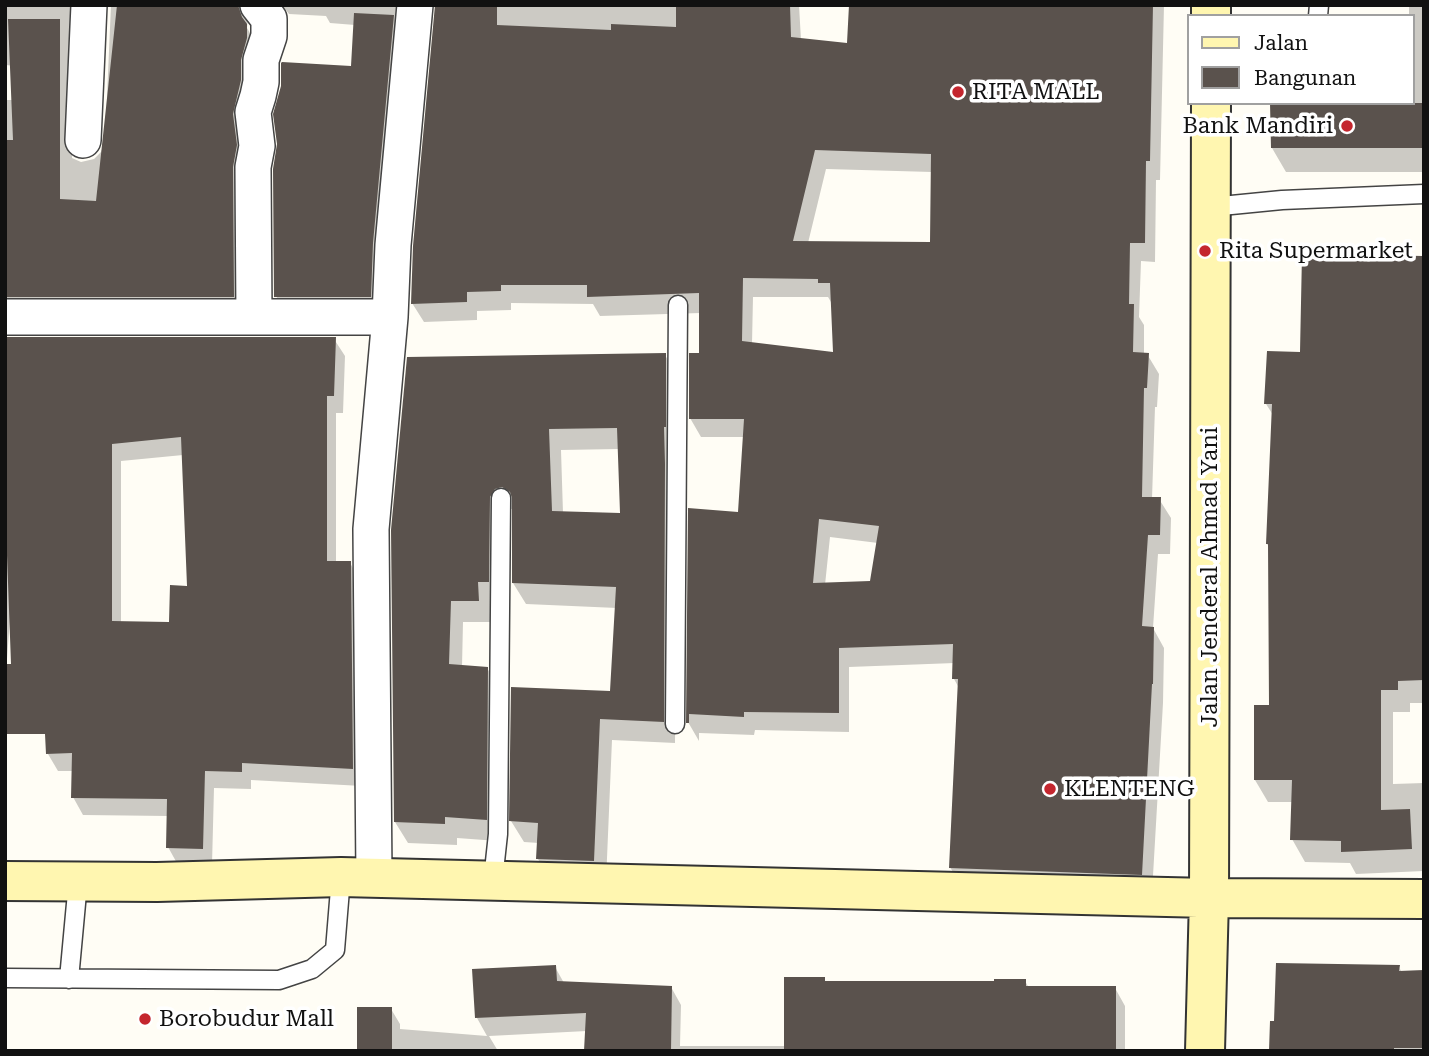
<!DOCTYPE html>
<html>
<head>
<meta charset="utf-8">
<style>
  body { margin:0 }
  #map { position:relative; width:1429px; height:1056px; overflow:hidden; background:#fffdf5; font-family:"Roboto Serif",serif }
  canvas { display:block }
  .frame { position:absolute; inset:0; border:7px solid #111; pointer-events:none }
  .legend { position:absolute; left:1187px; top:14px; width:228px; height:91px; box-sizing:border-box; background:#fff; border:2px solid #a0a0a0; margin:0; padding:9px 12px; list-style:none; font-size:21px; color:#111 }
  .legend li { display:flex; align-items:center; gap:14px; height:35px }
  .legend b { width:35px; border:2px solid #a0a0a0 }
</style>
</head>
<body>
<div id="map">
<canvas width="1429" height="1056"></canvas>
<div class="frame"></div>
<ul class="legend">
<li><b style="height:9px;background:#fff6b0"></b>Jalan</li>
<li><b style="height:19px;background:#5a524d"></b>Bangunan</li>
</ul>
</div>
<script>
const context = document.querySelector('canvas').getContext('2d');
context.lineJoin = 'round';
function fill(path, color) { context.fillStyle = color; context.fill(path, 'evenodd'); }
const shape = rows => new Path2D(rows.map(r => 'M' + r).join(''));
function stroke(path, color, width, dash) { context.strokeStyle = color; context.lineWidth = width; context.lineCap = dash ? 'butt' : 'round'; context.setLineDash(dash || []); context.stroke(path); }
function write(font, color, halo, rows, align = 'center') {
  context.font = font + ' "Roboto Serif",serif'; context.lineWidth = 7; context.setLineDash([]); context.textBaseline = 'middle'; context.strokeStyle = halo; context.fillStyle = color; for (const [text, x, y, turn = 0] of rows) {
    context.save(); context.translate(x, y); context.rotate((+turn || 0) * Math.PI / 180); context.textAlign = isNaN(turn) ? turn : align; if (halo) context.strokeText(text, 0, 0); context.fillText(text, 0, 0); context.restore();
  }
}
const shadow = shape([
  [5,5,88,5,78,22,72,158,81,162,94,159,101,152,105,142,111,5,245,5,248,16,247,28,256,43,243,314,5,316,5,100,39,100,40,68,5,65],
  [282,5,420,5,381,316,287,316,276,296,282,86,352,68,355,25,330,23,326,16,289,14],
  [432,5,799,5,801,40,848,45,851,5,1164,5,1160,180,1156,180,1155,262,1141,261,1139,317,1144,325,1144,354,1147,354,1159,374,1157,407,1155,407,1152,499,1159,499,1171,518,1170,554,1158,554,1153,628,1164,648,1163,703,1152,893,961,886,950,867,959,688,954,679,955,663,849,667,849,732,755,730,754,735,699,733,699,741,688,722,690,510,739,514,745,437,701,437,690,418,700,355,701,313,600,316,593,304,511,303,511,310,477,311,477,320,424,322,412,303,437,7],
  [826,169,932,172,931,244,808,243],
  [753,297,828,297,831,302,833,302,835,354,752,344],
  [830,537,878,543,872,583,825,585],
  [1409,5,1424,5,1424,172,1286,172,1272,148,1413,103,1413,16,1409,16],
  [1424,257,1424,703,1410,703,1410,712,1393,712,1393,784,1424,783,1424,871,1356,874,1350,863,1305,862,1292,839,1293,802,1268,802,1255,780,1271,707,1270,548,1267,544,1273,415,1266,404,1302,354],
  [334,339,345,356,343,413,336,413,336,563,350,563,360,580,362,786,251,780,251,789,214,788,212,865,178,865,168,847,168,816,83,815,73,797,73,771,58,771,48,754,44,590,12,590,5,687,5,475],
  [183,455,189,587,171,624,121,623,121,461],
  [665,355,678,377,675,743,612,740,606,882,550,881,538,859,539,843,524,842,511,821,612,693,617,608,526,604,513,583,514,509,509,509,500,603,490,603,490,622,463,622,462,667,487,668,500,690,498,841,457,838,457,845,408,843,395,822,408,359],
  [619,449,622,515,563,513,561,450],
  [555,967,564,983,671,987,681,1005,680,1046,786,1046,824,978,826,983,1025,981,1029,988,1115,988,1125,1006,1125,1051,586,1051,587,1031,489,1036,498,1051,359,1051,391,1009,400,1024,400,1029,487,1036,477,1018,474,971],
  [1399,967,1402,973,1424,972,1424,1051,1271,1051]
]);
const building = shape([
  [117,5,238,5,242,17,247,24,247,38,241,60,241,80,233,114,237,145,233,167,234,297,5,297,5,140,13,140,8,19,60,19,60,199,96,201],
  [435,5,497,5,497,25,611,30,611,24,676,27,676,5,790,5,791,37,847,43,849,5,1153,5,1150,161,1146,161,1145,243,1130,243,1129,304,1134,304,1133,352,1149,353,1147,388,1144,388,1142,497,1161,497,1160,535,1148,535,1142,626,1154,627,1153,684,1152,684,1142,875,949,868,958,679,952,679,953,644,839,648,839,713,744,712,744,717,689,714,689,723,686,723,688,508,738,512,744,419,689,419,689,353,699,353,699,293,587,297,587,285,501,285,501,291,467,292,467,302,411,304,413,246],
  [815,150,931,154,930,242,793,241],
  [743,278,818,279,818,283,830,283,833,352,742,341],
  [819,519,879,526,870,581,813,583],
  [354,13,394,15,373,243,371,297,274,297,273,169,277,144,273,114,281,86,281,63,282,62,351,66],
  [1270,103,1424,103,1424,148,1271,148],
  [1302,254,1424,256,1424,680,1398,681,1398,690,1381,690,1381,810,1410,809,1412,849,1341,852,1341,841,1290,840,1292,780,1254,780,1254,705,1269,705,1268,544,1266,544,1272,404,1264,404,1267,351,1300,352],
  [5,337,336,337,334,396,327,396,327,561,351,561,353,769,242,763,242,772,205,771,203,849,166,848,167,799,71,798,72,753,46,754,45,734,5,734,5,664,11,664,5,501],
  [181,437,187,586,170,585,169,622,112,621,112,444],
  [666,353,666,427,664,427,665,464,664,722,600,719,594,861,536,859,538,823,509,821,511,687,610,691,616,587,512,583,512,498,510,492,502,487,495,489,490,497,489,582,478,582,479,601,451,601,449,664,488,667,487,820,445,817,445,824,394,822,391,530,407,357],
  [617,428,620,513,552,511,549,429],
  [1276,963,1400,965,1399,971,1424,970,1424,1048,1394,1048,1394,1051,1269,1051,1270,1021,1274,1021],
  [556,965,557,981,672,986,671,1051,584,1051,586,1013,475,1018,472,969],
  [784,977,825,977,825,981,994,981,994,979,1026,979,1026,986,1116,986,1116,1051,784,1051],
  [357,1007,392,1007,392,1051,357,1051]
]);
const lane = shape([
  [1318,16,1319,5],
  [1211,207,1282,200,1424,194],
  [675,724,678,305],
  [493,880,498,834,501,498],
  [5,978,279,980,312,969,335,950,341,877],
  [69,979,78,882]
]);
const street = shape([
  [83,140,89,5],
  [5,317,390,317],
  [254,317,253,167,257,146,253,112,258,96,261,82,261,60,269,36,269,19,258,5],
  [374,878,371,529,390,317,393,245,415,5]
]);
const secondary = shape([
  [1211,16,1211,5],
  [5,881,157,882,341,877,1082,895,1209,898,1424,899],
  [1205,1051,1209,898,1211,103]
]);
const markers = [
  [958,92,7,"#c4262e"],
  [1347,126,7,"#c4262e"],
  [1205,251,7,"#c4262e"],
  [1050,789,7,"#c4262e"],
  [145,1019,7,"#c4262e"]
];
const poiNames = [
  ["RITA MALL",972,92],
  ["Bank Mandiri",1333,126,"right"],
  ["Rita Supermarket",1219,251],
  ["KLENTENG",1064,789],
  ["Borobudur Mall",159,1019]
];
const streetNames = [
  ["Jalan Jenderal Ahmad Yani",1210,577,-90]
];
fill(shadow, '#0003');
fill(building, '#5a524d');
stroke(lane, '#444', 21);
stroke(street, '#444', 38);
stroke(secondary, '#333', 42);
stroke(lane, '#fff', 18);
stroke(street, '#fff', 35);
stroke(secondary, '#fff6b0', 38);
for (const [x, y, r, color] of markers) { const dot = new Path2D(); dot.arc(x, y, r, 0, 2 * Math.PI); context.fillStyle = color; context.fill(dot); stroke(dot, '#fff', 2.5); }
write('23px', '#111', '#fff', poiNames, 'left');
write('23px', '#111', '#fff', streetNames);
</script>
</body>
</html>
